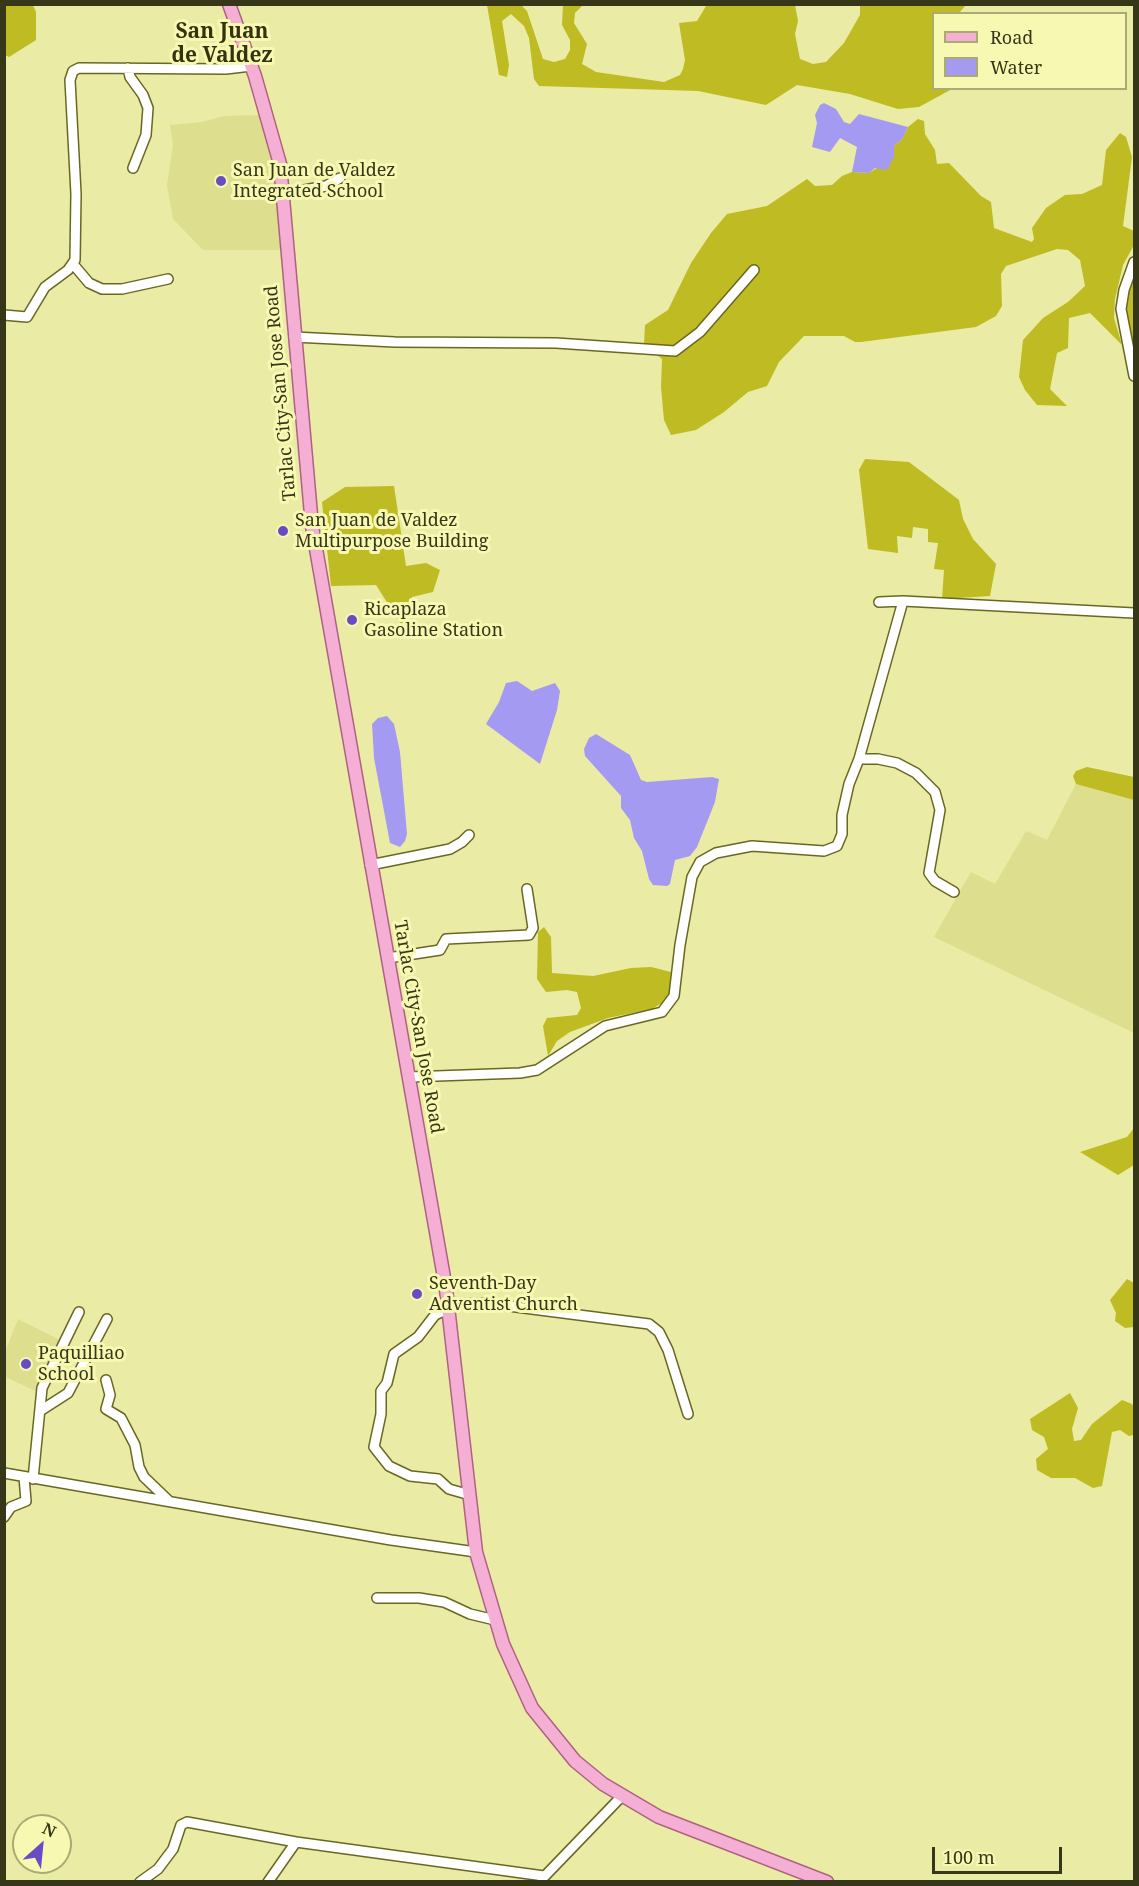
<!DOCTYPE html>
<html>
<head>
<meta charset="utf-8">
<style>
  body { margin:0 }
  #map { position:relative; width:1139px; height:1886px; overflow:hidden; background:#eaeba4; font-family:"Noto Serif",serif }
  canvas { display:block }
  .frame { position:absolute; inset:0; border:6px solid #363619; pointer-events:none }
  .legend { position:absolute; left:932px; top:12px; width:195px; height:78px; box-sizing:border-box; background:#f7f8b1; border:2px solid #aaaa74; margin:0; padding:8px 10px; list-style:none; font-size:18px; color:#363619 }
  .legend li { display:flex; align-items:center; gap:12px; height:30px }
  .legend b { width:30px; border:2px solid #aaaa74 }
  .north { position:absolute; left:12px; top:1814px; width:60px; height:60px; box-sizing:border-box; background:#f7f8b1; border:2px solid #aaaa74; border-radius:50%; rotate:27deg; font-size:16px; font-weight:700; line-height:24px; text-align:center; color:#363619 }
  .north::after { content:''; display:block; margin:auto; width:21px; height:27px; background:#674cc5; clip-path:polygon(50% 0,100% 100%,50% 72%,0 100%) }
  .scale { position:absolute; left:932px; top:1847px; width:130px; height:27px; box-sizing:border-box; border:3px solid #363619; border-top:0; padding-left:8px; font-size:18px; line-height:21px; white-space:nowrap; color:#363619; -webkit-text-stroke:4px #f7f8b1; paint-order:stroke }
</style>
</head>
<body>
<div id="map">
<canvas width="1139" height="1886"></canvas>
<div class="frame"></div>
<ul class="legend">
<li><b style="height:8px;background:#f5afd5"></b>Road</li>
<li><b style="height:16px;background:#a59af2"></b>Water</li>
</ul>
<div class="north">N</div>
<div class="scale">100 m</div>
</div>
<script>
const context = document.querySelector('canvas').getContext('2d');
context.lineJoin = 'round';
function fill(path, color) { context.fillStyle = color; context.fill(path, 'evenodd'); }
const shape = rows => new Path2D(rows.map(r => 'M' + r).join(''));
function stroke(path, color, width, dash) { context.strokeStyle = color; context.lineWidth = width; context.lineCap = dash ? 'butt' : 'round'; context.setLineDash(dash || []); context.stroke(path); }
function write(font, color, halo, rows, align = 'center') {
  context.font = font + ' "Noto Serif",serif'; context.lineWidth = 6; context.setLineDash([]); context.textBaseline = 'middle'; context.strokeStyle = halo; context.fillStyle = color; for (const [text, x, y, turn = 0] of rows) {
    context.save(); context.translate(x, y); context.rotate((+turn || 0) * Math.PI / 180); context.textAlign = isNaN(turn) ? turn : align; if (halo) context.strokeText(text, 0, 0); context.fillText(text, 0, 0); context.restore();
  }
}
const built = shape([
  [263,115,272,153,282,250,203,250,173,219,167,185,173,145,170,125,202,122,224,116],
  [1076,784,1134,800,1134,1033,934,937,971,872,995,884,1026,831,1047,840],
  [18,1319,60,1340,36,1391,5,1377,5,1352]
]);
const forest = shape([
  [5,4,33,5,36,12,36,40,9,57,5,55],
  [487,5,521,5,527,11,543,59,554,62,565,59,570,50,570,40,562,25,563,5,583,5,575,13,574,23,587,44,582,64,596,72,664,82,680,75,683,69,685,60,679,23,697,21,706,6,702,5,795,5,798,21,795,34,800,59,813,64,826,62,844,43,860,15,860,5,966,5,959,13,934,14,934,88,952,89,919,107,898,109,850,94,797,85,766,105,698,91,539,86,534,79,529,38,524,26,511,14,502,21,509,65,507,77,499,75],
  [918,119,924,121,925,134,935,150,937,164,949,163,981,196,991,202,994,228,1032,242,1034,239,1032,228,1046,208,1065,195,1082,194,1102,185,1106,150,1120,133,1126,137,1132,157,1123,226,1134,231,1134,245,1123,265,1115,299,1114,318,1122,345,1090,313,1069,318,1068,348,1057,353,1050,389,1067,406,1037,405,1025,390,1019,377,1023,340,1043,318,1068,302,1085,286,1080,260,1068,250,1057,249,1006,266,1001,274,1002,306,996,316,976,327,861,342,855,342,844,336,804,336,779,362,767,386,748,392,724,412,696,430,671,435,664,420,661,387,662,359,644,345,645,325,668,310,691,263,711,233,727,214,767,206,807,179,815,186,832,185,842,176,852,172,869,173,894,157,894,146,902,139,908,127],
  [1134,276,1134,365,1125,317,1125,302],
  [865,459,909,462,959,500,963,519,973,539,996,564,990,596,942,599,944,570,934,569,938,543,928,542,928,529,913,527,912,538,897,536,898,553,868,549,859,470],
  [394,486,406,566,426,563,440,570,433,592,412,597,402,626,376,585,331,586,322,502,345,487],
  [1087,767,1134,777,1134,800,1076,784,1073,776,1076,771],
  [544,927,551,937,552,973,593,976,631,968,651,967,671,972,669,994,662,1003,652,1009,608,1018,570,1032,557,1041,548,1056,543,1026,547,1018,577,1015,581,1008,577,992,567,990,546,992,537,979,538,932],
  [1134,1128,1134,1165,1118,1175,1080,1152,1127,1137],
  [1127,1279,1134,1283,1134,1327,1125,1328,1115,1321,1116,1313,1110,1300],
  [1070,1393,1078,1408,1072,1429,1074,1441,1081,1440,1092,1424,1122,1400,1132,1404,1134,1408,1134,1435,1129,1436,1120,1430,1112,1432,1102,1486,1093,1488,1075,1478,1051,1478,1037,1470,1036,1459,1048,1449,1044,1437,1032,1430,1030,1419]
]);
const water = shape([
  [824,103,836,109,844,122,850,124,859,114,908,127,902,139,894,146,894,157,887,170,875,168,869,173,852,172,857,147,840,138,830,152,812,147,817,123,815,115,820,105],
  [517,681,532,691,555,683,560,691,557,710,540,764,486,724,499,702,506,683],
  [387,716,394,724,400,752,407,834,405,841,400,847,390,843,374,758,372,724,378,718],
  [596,734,630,755,641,780,647,782,712,777,719,779,715,802,697,847,690,856,675,860,670,884,667,886,653,885,649,879,642,851,634,838,630,820,621,808,621,796,585,756,584,749,589,738]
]);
const minor = shape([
  [128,68,130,77,143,95,148,108,146,135,133,168],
  [283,194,326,186,340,178],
  [1134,262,1124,290,1121,309,1134,376],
  [73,264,89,283,102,289,122,289,168,279],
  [4,315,27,317,45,287,68,270,75,260,76,194,70,80,73,71,79,68,226,69,251,66],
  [294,337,395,342,556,343,675,351,700,332,754,270],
  [879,602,903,601],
  [859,759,878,759,897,763,916,773,935,792,940,810,929,873,935,881,954,892],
  [370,865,450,849,462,842,469,835],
  [388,958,440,950,446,939,529,935,533,928,527,889],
  [409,1077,520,1073,537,1070,605,1026,662,1012,674,996,680,945,692,877,700,862,716,853,752,846,824,851,837,846,842,834,842,815,849,784,859,759,903,601,1134,613],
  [448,1304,485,1303,649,1324,659,1332,668,1350,688,1414],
  [448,1309,435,1315,418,1337,394,1354,387,1383,381,1391,381,1414,374,1447,389,1466,410,1476,438,1479,449,1489,470,1495],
  [106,1380,110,1395,106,1409,121,1418,135,1445,139,1467,144,1477,169,1501],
  [40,1411,68,1393,107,1319],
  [4,1473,391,1540,476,1552],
  [33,1479,42,1388,79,1312],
  [4,1517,11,1507,26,1501,24,1477],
  [377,1598,419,1598,444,1602,470,1614,495,1620],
  [542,1879,621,1797],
  [140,1882,158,1869,173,1849,181,1825,187,1822,296,1842,544,1876],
  [268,1882,296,1842]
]);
const major = shape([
  [229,4,255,76,280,164,312,526,446,1289,476,1552,503,1644,532,1708,575,1761,603,1784,659,1817,827,1882]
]);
const markers = [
  [221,181,6,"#674cc5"],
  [283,531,6,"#674cc5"],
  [352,620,6,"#674cc5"],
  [417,1294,6,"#674cc5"],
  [26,1364,6,"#674cc5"]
];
const poiNames = [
  ["San Juan de Valdez",233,171],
  ["Integrated School",233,192],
  ["San Juan de Valdez",295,521],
  ["Multipurpose Building",295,542],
  ["Ricaplaza",364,610],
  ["Gasoline Station",364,631],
  ["Seventh-Day",429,1284],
  ["Adventist Church",429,1305],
  ["Paquilliao",38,1354],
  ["School",38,1375]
];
const streetNames = [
  ["Tarlac City-San Jose Road",281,393,-95],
  ["Tarlac City-San Jose Road",418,1027,80]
];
const quarterNames = [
  ["San Juan",222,32],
  ["de Valdez",222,56]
];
fill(built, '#dede8f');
fill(forest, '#bebb23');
fill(water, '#a59af2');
stroke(minor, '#696822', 12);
stroke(major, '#ae6281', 15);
stroke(minor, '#fff', 9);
stroke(major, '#f5afd5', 12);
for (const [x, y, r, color] of markers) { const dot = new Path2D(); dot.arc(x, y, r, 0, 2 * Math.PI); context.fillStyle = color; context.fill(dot); stroke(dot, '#f7f8b1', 2); }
write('18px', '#363619', '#f7f8b1', poiNames, 'left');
write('18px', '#363619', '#f7f8b1', streetNames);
write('bold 21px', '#34330f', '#f7f8b1', quarterNames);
</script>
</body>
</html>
